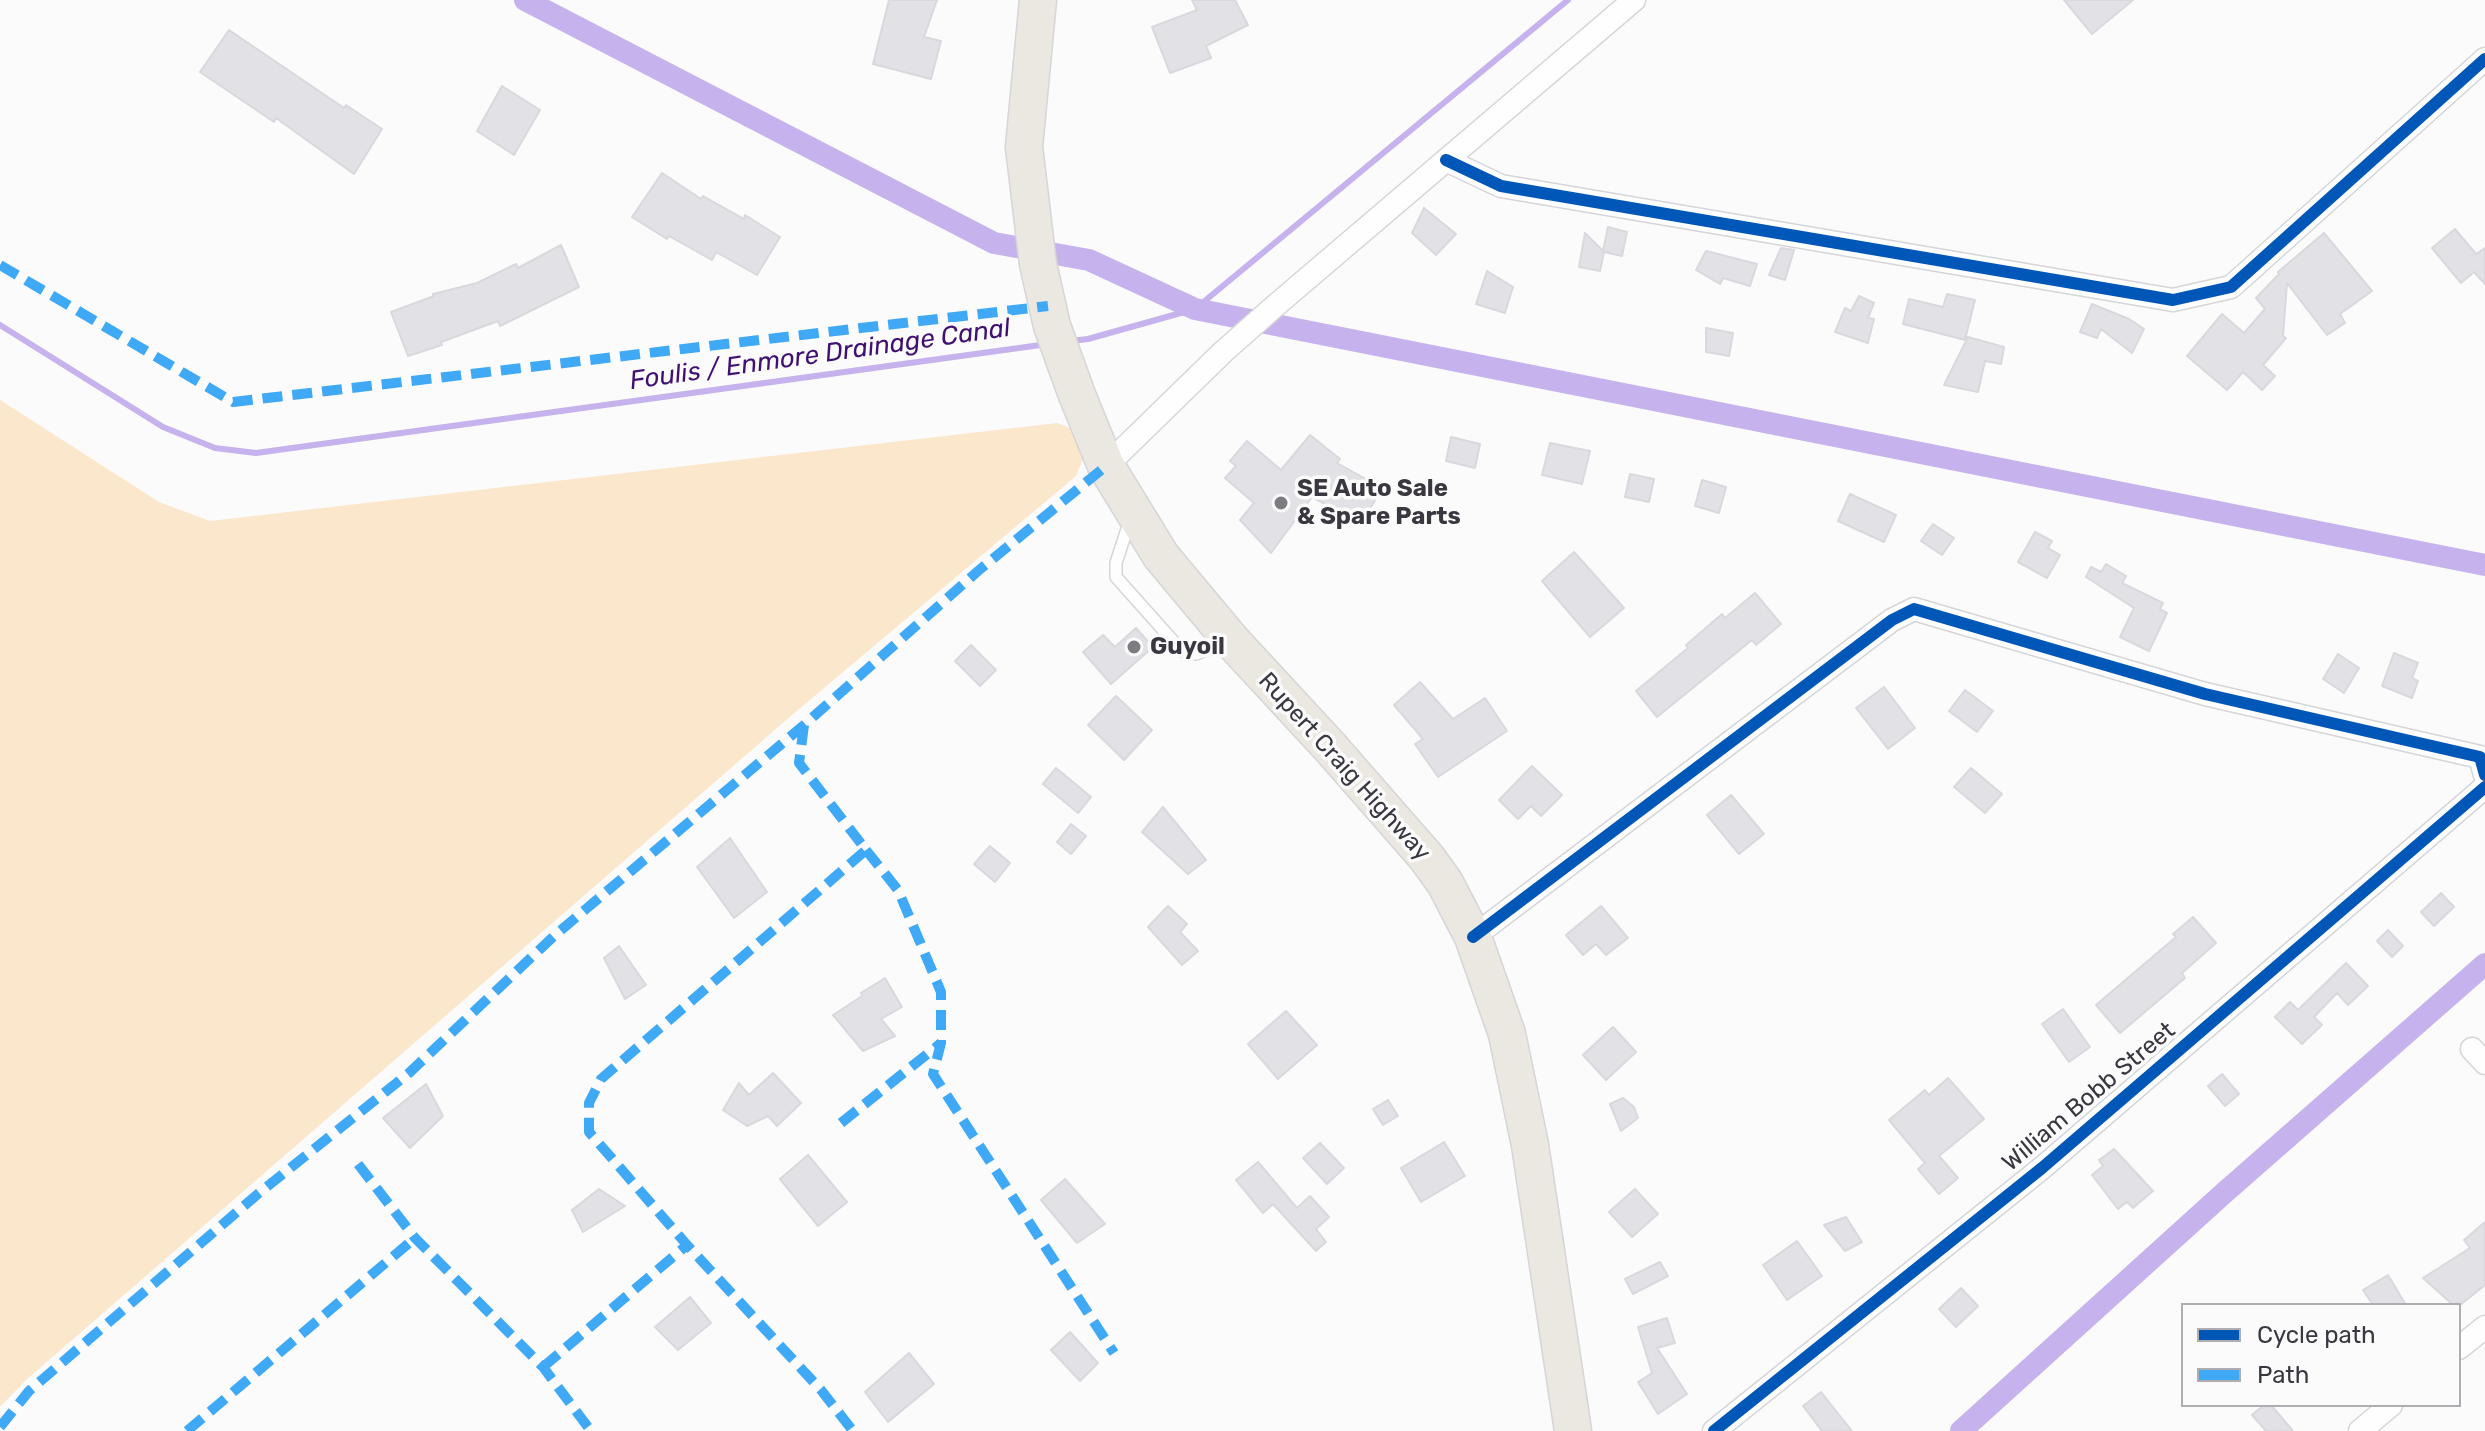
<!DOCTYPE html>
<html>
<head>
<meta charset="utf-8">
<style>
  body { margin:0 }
  #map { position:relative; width:2485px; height:1431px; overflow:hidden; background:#fbfbfb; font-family:Rubik,sans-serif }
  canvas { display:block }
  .legend { position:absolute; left:2181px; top:1303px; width:280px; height:104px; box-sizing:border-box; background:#fbfbfb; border:2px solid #aeadb1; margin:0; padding:10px 14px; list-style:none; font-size:24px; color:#3a3741 }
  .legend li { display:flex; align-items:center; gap:16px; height:40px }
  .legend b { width:40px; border:2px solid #aeadb1 }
</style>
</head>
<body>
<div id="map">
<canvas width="2485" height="1431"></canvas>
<ul class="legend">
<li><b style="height:10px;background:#0057b8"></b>Cycle path</li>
<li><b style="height:10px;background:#3fa9f5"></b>Path</li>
</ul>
</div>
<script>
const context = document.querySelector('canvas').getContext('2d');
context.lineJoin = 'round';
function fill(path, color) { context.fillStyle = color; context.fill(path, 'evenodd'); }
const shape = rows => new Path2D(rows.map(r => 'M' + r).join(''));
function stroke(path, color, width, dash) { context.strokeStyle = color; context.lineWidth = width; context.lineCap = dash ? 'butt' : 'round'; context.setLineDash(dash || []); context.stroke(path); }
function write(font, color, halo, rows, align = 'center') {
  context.font = font + ' Rubik,sans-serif'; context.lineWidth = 7; context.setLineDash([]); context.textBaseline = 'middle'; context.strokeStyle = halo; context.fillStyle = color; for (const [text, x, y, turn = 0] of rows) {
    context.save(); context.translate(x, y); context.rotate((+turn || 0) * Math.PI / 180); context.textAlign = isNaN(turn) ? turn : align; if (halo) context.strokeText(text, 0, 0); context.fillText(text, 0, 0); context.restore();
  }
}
const green = shape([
  [0,400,159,502,210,521,1057,423,1075,430,1084,456,1076,476,792,715,26,1380,0,1407]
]);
const stream = shape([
  [0,325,163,427,215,448,256,453,1048,344],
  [1071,341,1088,339,1195,309,1568,0]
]);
const canal = shape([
  [525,0,994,243,1089,260,1195,309,2485,565],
  [1961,1431,2224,1193,2485,964]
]);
const building = shape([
  [889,0,937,0,924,37,941,41,931,79,873,64,889,0],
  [1192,0,1235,0,1248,25,1206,46,1211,58,1170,73,1152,27,1197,10,1192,0],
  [2064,0,2133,0,2092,34,2064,0],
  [229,30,344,108,346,105,382,129,354,174,276,118,274,122,200,72,229,30],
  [502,86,540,110,514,155,477,131,502,86],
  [662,173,701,199,703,196,744,219,745,215,780,237,757,275,716,252,712,260,669,236,667,239,632,217,662,173],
  [1424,208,1456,234,1436,255,1412,233,1424,208],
  [1608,227,1627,232,1622,256,1604,252,1600,271,1579,267,1585,233,1603,251,1608,227],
  [2455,229,2476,254,2485,248,2485,284,2474,272,2461,283,2432,248,2455,229],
  [2324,233,2372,291,2340,314,2345,323,2327,335,2287,283,2283,336,2286,338,2263,365,2275,376,2262,390,2243,372,2227,390,2187,356,2222,314,2244,333,2265,309,2256,298,2279,274,2278,272,2324,233],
  [561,245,579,287,500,326,498,321,441,342,442,345,408,356,391,312,434,296,433,294,477,283,516,264,518,268,561,245],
  [1781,248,1794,250,1785,280,1769,275,1781,248],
  [1706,251,1757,264,1750,286,1723,278,1720,284,1696,270,1706,251],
  [1487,271,1513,287,1505,313,1476,304,1487,271],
  [1947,294,1975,300,1965,340,1903,324,1909,299,1943,307,1947,294],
  [1859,296,1874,303,1868,318,1874,319,1868,343,1835,332,1845,308,1851,311,1859,296],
  [2092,304,2129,319,2144,329,2132,353,2101,329,2097,338,2080,332,2092,304],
  [1706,328,1733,333,1729,356,1706,352,1706,328],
  [1968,337,2004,347,2001,364,1985,361,1978,392,1944,385,1968,337],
  [1310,435,1340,459,1337,463,1382,488,1361,524,1312,497,1271,553,1240,520,1254,503,1225,478,1236,466,1230,461,1247,441,1281,470,1310,435],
  [1451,437,1480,444,1475,468,1446,461,1451,437],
  [1550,443,1590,451,1582,484,1542,475,1550,443],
  [1630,474,1654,479,1649,502,1625,497,1630,474],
  [1702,480,1726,487,1719,513,1695,506,1702,480],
  [1850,494,1896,515,1884,542,1838,521,1850,494],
  [1933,524,1954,538,1942,555,1921,541,1933,524],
  [2035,532,2052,541,2048,548,2060,555,2047,578,2018,562,2035,532],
  [1574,552,1624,608,1590,637,1542,581,1574,552],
  [2106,564,2126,576,2122,583,2163,603,2160,609,2167,613,2149,651,2120,637,2134,608,2086,577,2091,567,2101,572,2106,564],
  [1755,593,1781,624,1756,645,1752,640,1657,717,1636,691,1688,648,1686,645,1722,614,1725,618,1755,593],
  [1136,628,1153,647,1111,684,1083,652,1103,635,1115,647,1136,628],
  [971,645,996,670,980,686,955,661,971,645],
  [2394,653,2418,663,2412,678,2418,681,2412,698,2382,686,2394,653],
  [2338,654,2359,668,2344,693,2323,679,2338,654],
  [1420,682,1453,719,1485,698,1507,731,1438,777,1415,744,1423,739,1394,705,1420,682],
  [1884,687,1915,728,1888,749,1856,708,1884,687],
  [1965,690,1993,711,1977,732,1949,711,1965,690],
  [1116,696,1152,730,1124,760,1088,725,1116,696],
  [1532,766,1562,795,1541,816,1531,806,1518,819,1499,800,1532,766],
  [1056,768,1091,797,1078,813,1043,784,1056,768],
  [1971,768,2002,794,1985,813,1954,787,1971,768],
  [1731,795,1764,834,1739,854,1707,815,1731,795],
  [1163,807,1206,860,1188,874,1142,832,1163,807],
  [1071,824,1086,836,1071,854,1057,842,1071,824],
  [730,838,767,892,734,918,697,867,730,838],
  [990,846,1010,863,995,882,974,864,990,846],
  [2441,893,2454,907,2434,926,2421,912,2441,893],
  [1168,906,1187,924,1180,932,1198,951,1182,965,1148,927,1168,906],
  [1601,906,1628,938,1606,955,1596,944,1583,955,1566,935,1601,906],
  [2193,917,2216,943,2182,973,2185,978,2120,1033,2096,1005,2176,937,2173,934,2193,917],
  [2388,930,2403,946,2392,957,2377,941,2388,930],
  [619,946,646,985,625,999,604,958,619,946],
  [2346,963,2368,986,2348,1005,2337,993,2314,1017,2322,1025,2302,1044,2275,1017,2290,1002,2298,1010,2346,963],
  [885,978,902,1007,881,1019,895,1036,863,1051,833,1015,862,996,861,993,885,978],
  [2063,1009,2090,1047,2069,1062,2042,1024,2063,1009],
  [1286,1011,1317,1045,1278,1079,1248,1044,1286,1011],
  [1613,1027,1636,1052,1606,1080,1583,1055,1613,1027],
  [773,1073,801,1103,777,1126,768,1116,747,1126,723,1110,739,1083,749,1095,773,1073],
  [2222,1074,2239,1094,2225,1106,2208,1086,2222,1074],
  [1948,1078,1984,1119,1939,1156,1958,1178,1939,1194,1918,1169,1925,1163,1889,1120,1925,1090,1929,1095,1948,1078],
  [426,1084,443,1116,410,1148,383,1118,426,1084],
  [1623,1098,1634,1107,1638,1118,1621,1131,1610,1104,1623,1098],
  [1388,1100,1398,1116,1383,1125,1373,1109,1388,1100],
  [1444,1142,1465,1176,1421,1202,1401,1168,1444,1142],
  [1320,1143,1344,1168,1327,1184,1303,1158,1320,1143],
  [2114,1149,2153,1191,2133,1208,2127,1202,2118,1209,2092,1175,2103,1166,2099,1160,2114,1149],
  [808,1155,847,1202,818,1226,780,1179,808,1155],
  [1258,1162,1297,1208,1310,1196,1329,1217,1316,1229,1326,1242,1316,1251,1273,1204,1263,1213,1236,1180,1258,1162],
  [1065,1179,1105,1224,1077,1243,1041,1200,1065,1179],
  [599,1189,625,1206,583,1232,572,1210,599,1189],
  [1635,1189,1658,1214,1632,1237,1609,1212,1635,1189],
  [1846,1217,1862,1242,1845,1251,1824,1225,1846,1217],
  [2485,1222,2485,1285,2459,1306,2453,1305,2423,1278,2470,1248,2464,1240,2485,1222],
  [1797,1241,1822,1276,1787,1300,1763,1265,1797,1241],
  [1660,1262,1668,1276,1633,1294,1625,1279,1660,1262],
  [2388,1275,2406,1305,2373,1305,2363,1290,2388,1275],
  [1961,1288,1978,1306,1956,1327,1939,1309,1961,1288],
  [690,1297,711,1323,678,1350,655,1327,690,1297],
  [1667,1318,1675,1343,1657,1348,1687,1394,1658,1414,1638,1382,1652,1373,1638,1327,1667,1318],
  [1070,1332,1098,1363,1080,1381,1051,1350,1070,1332],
  [909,1353,934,1384,888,1422,865,1392,909,1353],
  [1821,1392,1852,1431,1822,1431,1803,1406,1821,1392],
  [2264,1405,2271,1405,2293,1431,2266,1431,2252,1415,2264,1405]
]);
const service = shape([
  [1130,520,1116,563,1116,577,1182,651,1196,654,1228,642]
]);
const minor = shape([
  [1446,160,1501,186,2173,300,2231,287,2485,59],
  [1106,466,1223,352,1275,306,1634,0],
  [1473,937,1892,620,1914,609,2205,694,2480,757,2485,775],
  [2472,1049,2485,1063],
  [2459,1348,2485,1327],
  [1714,1431,2042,1168,2485,787],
  [2360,1431,2391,1405]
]);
const primary = shape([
  [1038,0,1024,147,1038,264,1052,326,1077,395,1106,466,1161,556,1232,641,1330,747,1427,858,1445,883,1473,937,1507,1034,1530,1145,1573,1431]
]);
const quiet = shape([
  [0,265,233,402,1048,306],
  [804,725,799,763,866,850,601,1079,589,1103,589,1132,687,1245,821,1390,853,1431],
  [866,850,898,890,941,992,941,1043,933,1074,1114,1353],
  [841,1123,941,1043],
  [358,1164,415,1238,543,1367,591,1431],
  [543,1367,687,1245],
  [0,1427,29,1391,259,1193,409,1073,554,936,804,725,978,571,1106,466],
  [187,1431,415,1238]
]);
const cycleway = shape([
  [1446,160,1501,186,2173,300,2231,287,2485,59],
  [1473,937,1892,620,1914,609,2205,694,2480,757,2485,775],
  [1714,1431,2042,1168,2485,787]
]);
const markers = [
  [1281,503,8,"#7e7c82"],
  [1134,647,8,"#7e7c82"]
];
const poiNames = [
  ["SE Auto Sale",1297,489],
  ["& Spare Parts",1297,517],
  ["Guyoil",1150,647]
];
const streetNames = [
  ["Rupert Craig Highway",1344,767,48],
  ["William Bobb Street",2089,1097,-40]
];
const waterNames = [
  ["Foulis / Enmore Drainage Canal",820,355,-8]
];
fill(green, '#fbe7cc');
stroke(stream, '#c6b2ec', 6);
stroke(canal, '#c6b2ec', 22);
fill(building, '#e2e1e6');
stroke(building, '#d9d8dd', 2);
stroke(service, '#d6d5d9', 14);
stroke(minor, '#d6d5d9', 25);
stroke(primary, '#d6d5d7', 39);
stroke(service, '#fefefe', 11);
stroke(minor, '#fefefe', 22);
stroke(primary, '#ebe7e1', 36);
stroke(quiet, '#3fa9f5', 10, [20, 10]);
stroke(cycleway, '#0057b8', 12);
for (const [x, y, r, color] of markers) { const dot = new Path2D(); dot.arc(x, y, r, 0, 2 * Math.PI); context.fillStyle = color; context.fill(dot); stroke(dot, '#fbfbfb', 3); }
write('bold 24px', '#3a3741', '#fbfbfb', poiNames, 'left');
write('24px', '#3a3741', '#fbfbfb', streetNames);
write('italic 26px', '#411172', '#fbfbfb', waterNames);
</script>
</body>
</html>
